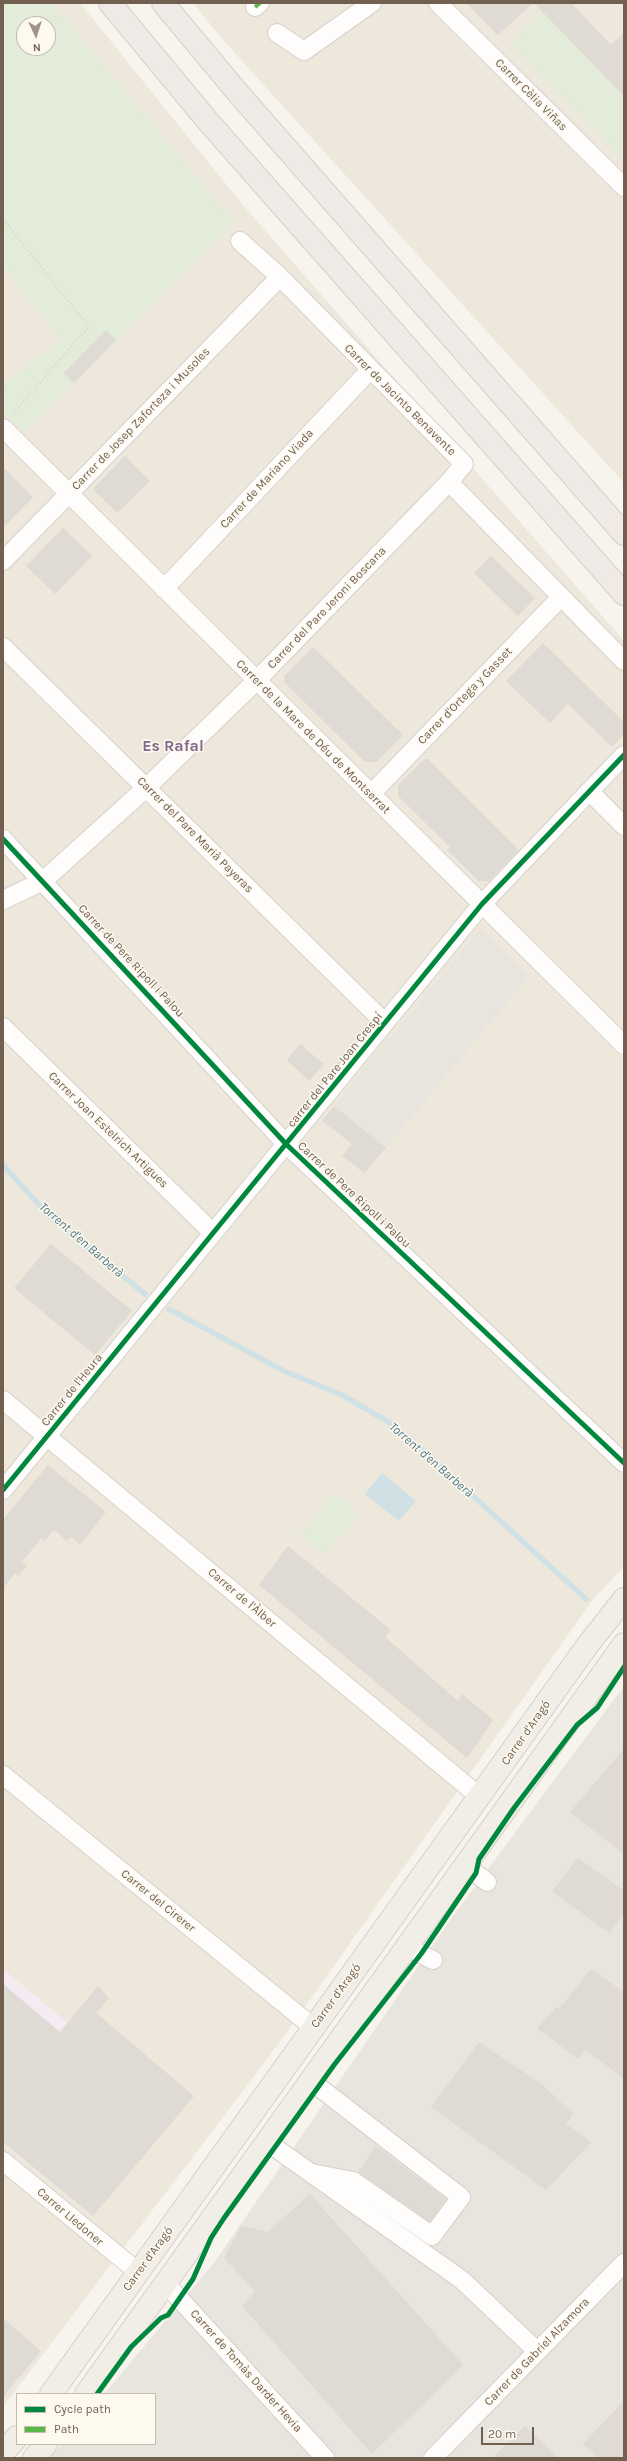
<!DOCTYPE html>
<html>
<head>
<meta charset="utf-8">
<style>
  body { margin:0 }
  #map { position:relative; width:627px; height:2461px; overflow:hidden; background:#f6f4ed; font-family:Karla,sans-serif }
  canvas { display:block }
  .frame { position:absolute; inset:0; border:4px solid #715f50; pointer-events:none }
  .legend { position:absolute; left:16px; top:2393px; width:140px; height:52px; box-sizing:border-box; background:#fdf9ef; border:1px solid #c5bbaf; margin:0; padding:5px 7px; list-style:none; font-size:12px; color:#715f50 }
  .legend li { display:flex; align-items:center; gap:8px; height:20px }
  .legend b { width:20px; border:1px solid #c5bbaf }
  .north { position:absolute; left:16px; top:16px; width:40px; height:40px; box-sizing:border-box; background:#fdf9ef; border:1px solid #c5bbaf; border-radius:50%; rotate:176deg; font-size:11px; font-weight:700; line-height:16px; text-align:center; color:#715f50 }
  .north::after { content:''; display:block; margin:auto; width:14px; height:18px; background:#a09387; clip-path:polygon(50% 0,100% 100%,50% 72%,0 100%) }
  .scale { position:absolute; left:481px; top:2427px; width:53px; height:18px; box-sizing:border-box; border:2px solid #715f50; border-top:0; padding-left:5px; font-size:12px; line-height:14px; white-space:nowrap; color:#715f50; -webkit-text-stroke:3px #fdf9ef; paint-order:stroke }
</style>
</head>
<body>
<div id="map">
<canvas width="627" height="2461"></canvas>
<div class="frame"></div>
<ul class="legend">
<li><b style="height:5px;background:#00873e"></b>Cycle path</li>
<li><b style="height:5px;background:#58b947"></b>Path</li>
</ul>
<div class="north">N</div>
<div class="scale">20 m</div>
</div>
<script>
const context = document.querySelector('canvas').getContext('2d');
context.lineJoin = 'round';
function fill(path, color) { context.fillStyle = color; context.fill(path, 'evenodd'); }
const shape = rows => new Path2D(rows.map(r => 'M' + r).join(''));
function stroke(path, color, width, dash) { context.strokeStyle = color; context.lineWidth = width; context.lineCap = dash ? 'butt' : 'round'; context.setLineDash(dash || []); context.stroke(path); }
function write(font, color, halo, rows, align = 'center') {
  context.font = font + ' Karla,sans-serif'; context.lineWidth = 3; context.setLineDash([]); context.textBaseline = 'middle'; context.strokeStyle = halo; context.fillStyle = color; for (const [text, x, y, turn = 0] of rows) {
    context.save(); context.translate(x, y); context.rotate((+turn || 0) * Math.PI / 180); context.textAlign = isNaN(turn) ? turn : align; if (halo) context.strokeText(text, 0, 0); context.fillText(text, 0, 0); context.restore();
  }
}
const residential = shape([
  [3,3,80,3,242,204,624,641,624,1567,594,1598,283,2038,3,2407],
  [24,24,48,24,48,48,24,48],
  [193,3,624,3,624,483,224,41]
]);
const industrial = shape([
  [481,929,529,976,386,1148,334,1106],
  [624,1686,624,2458,49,2458,61,2444,155,2444,155,2394,104,2394,214,2263,451,1919]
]);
const education = shape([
  [3,1969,68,2023,3,2101]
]);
const green = shape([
  [3,3,52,3,235,223,24,432,3,412,3,386,60,340,3,265],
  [24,24,48,24,48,48,24,48],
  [542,12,618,90,624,85,624,160,510,43],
  [335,1493,359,1514,324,1554,300,1534]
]);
const water = shape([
  [382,1473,416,1501,399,1521,365,1494]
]);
const stream = shape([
  [3,1165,49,1216,145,1294],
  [169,1309,284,1371,342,1395,392,1424,428,1455,586,1599]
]);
const building = shape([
  [466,3,533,3,498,35],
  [534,3,571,3,611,45,624,33,624,96],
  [106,330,116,340,74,383,64,373],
  [125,456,150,481,117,513,93,489],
  [3,467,33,497,3,528],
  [63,528,92,556,55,594,26,566],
  [491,556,535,598,518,616,474,573],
  [543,643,624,722,624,734,612,747,568,704,550,723,506,681],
  [313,647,403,735,376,762,365,762,284,682,284,676],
  [425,759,428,759,519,850,489,881,479,881,447,850,450,847,398,796,398,785],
  [300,1044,324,1064,309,1081,287,1060],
  [334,1106,386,1148,364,1173,342,1156,352,1144,322,1121],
  [51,1244,132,1311,95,1355,14,1288],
  [48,1465,106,1512,80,1545,71,1537,67,1541,54,1530,45,1541,41,1538,22,1562,27,1565,18,1576,15,1573,3,1588,3,1520],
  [288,1546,391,1630,385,1637,458,1701,462,1694,493,1720,467,1758,259,1585],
  [624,1749,624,1854,570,1812],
  [578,1858,624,1891,624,1914,609,1933,552,1891],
  [591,1969,624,1992,624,2079,585,2049,578,2059,537,2028,557,2006,559,2009],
  [3,1984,60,2032,98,1986,109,1998,96,2013,194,2096,93,2216,3,2142],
  [479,2042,543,2085,573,2114,566,2124,591,2142,546,2190,431,2107],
  [376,2146,446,2199,430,2222,358,2172],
  [310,2194,463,2365,372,2454,242,2306,255,2291,224,2258,241,2226,268,2232],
  [3,2318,41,2351,3,2397],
  [624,2401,624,2458,598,2458,583,2444],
  [525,2426,558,2458,492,2458]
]);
const path = shape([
  [3,219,89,327,13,413]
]);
const minor = shape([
  [438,3,624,187],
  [255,7,260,3],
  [277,33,304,51,372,3],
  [240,241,280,277,464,464,449,482,624,661],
  [3,428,624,1045],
  [3,561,280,277],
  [164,589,370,370],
  [3,647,385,1023],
  [589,791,624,826],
  [371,794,560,598],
  [3,839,287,1145,624,1463],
  [3,900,43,881,147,787,256,681,449,482],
  [3,1027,213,1233],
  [3,1400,480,1797],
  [3,1490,482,904,624,755],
  [3,1775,313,2027],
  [465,1865,487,1882],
  [407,1947,433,1960],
  [311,2081,461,2197,432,2236,353,2181,311,2173],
  [267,2142,462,2280,537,2351],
  [3,2161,138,2272],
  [166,2284,325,2458],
  [433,2458,624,2263]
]);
const major = shape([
  [51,2394,587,1646,624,1599],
  [86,2394,624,1644],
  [3,2453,17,2437],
  [34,2458,46,2444]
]);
const highway = shape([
  [110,3,206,119,624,594],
  [163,3,238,93,624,534]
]);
const quiet = shape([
  [255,7,260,3]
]);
const cycleway = shape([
  [3,839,287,1145,624,1463],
  [3,1490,482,904,624,755],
  [97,2394,131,2347,161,2318,168,2315,193,2279,211,2238,224,2218,334,2065,421,1954,476,1873,479,1859,514,1808,577,1725,597,1708,624,1667]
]);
const streetNames = [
  ["Carrer Cèlia Viñas",531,95,45],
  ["Carrer de Jacinto Benavente",400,400,45],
  ["Carrer de Josep Zaforteza i Musoles",141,419,-46],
  ["Carrer de Mariano Viada",267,479,-47],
  ["Carrer del Pare Jeroni Boscana",327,608,-46],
  ["Carrer d'Ortega y Gasset",465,696,-46],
  ["Carrer de la Mare de Déu de Montserrat",313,737,45],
  ["Carrer del Pare Marià Payeras",195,835,45],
  ["Carrer de Pere Ripoll i Palou",131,961,47],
  ["carrer del Pare Joan Crespí",335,1070,-51],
  ["Carrer Joan Estelrich Artigues",108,1130,44],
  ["Carrer de Pere Ripoll i Palou",354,1195,43],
  ["Carrer de l'Heura",72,1390,-51],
  ["Carrer de l'Àlber",242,1598,40],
  ["Carrer d'Aragó",526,1733,-55],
  ["Carrer del Cirerer",158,1901,39],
  ["Carrer d'Aragó",336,1996,-54],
  ["Carrer Lledoner",70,2217,40],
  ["Carrer d'Aragó",148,2259,-54],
  ["Carrer de Gabriel Alzamora",537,2352,-46],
  ["Carrer de Tomàs Darder Hevia",246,2371,48]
];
const waterNames = [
  ["Torrent d'en Barberà",81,1240,41],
  ["Torrent d'en Barberà",431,1460,41]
];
const districtNames = [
  ["Es Rafal",173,746]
];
fill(residential, '#eee7db');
fill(industrial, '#e8e4de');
fill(education, '#f4ecf2');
fill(green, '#e2ecd9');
fill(water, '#d0e1e5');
stroke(stream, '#d0e1e5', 5.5);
fill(building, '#dfdad3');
stroke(minor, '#d5d1cb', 20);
stroke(major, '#d4cfc8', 24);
stroke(highway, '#d4cfc8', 24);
stroke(path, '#d9d4d0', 2.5, [1, 3]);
stroke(minor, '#fefdfc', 18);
stroke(major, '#f1eee7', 22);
stroke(highway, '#efeae6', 22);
stroke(quiet, '#58b947', 4, [8, 4]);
stroke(cycleway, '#00873e', 5);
write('12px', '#715f50', '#fdf9ef', streetNames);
write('italic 13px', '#507988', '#fdf9ef', waterNames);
write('bold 16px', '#84678c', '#fdf9ef', districtNames);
</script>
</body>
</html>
